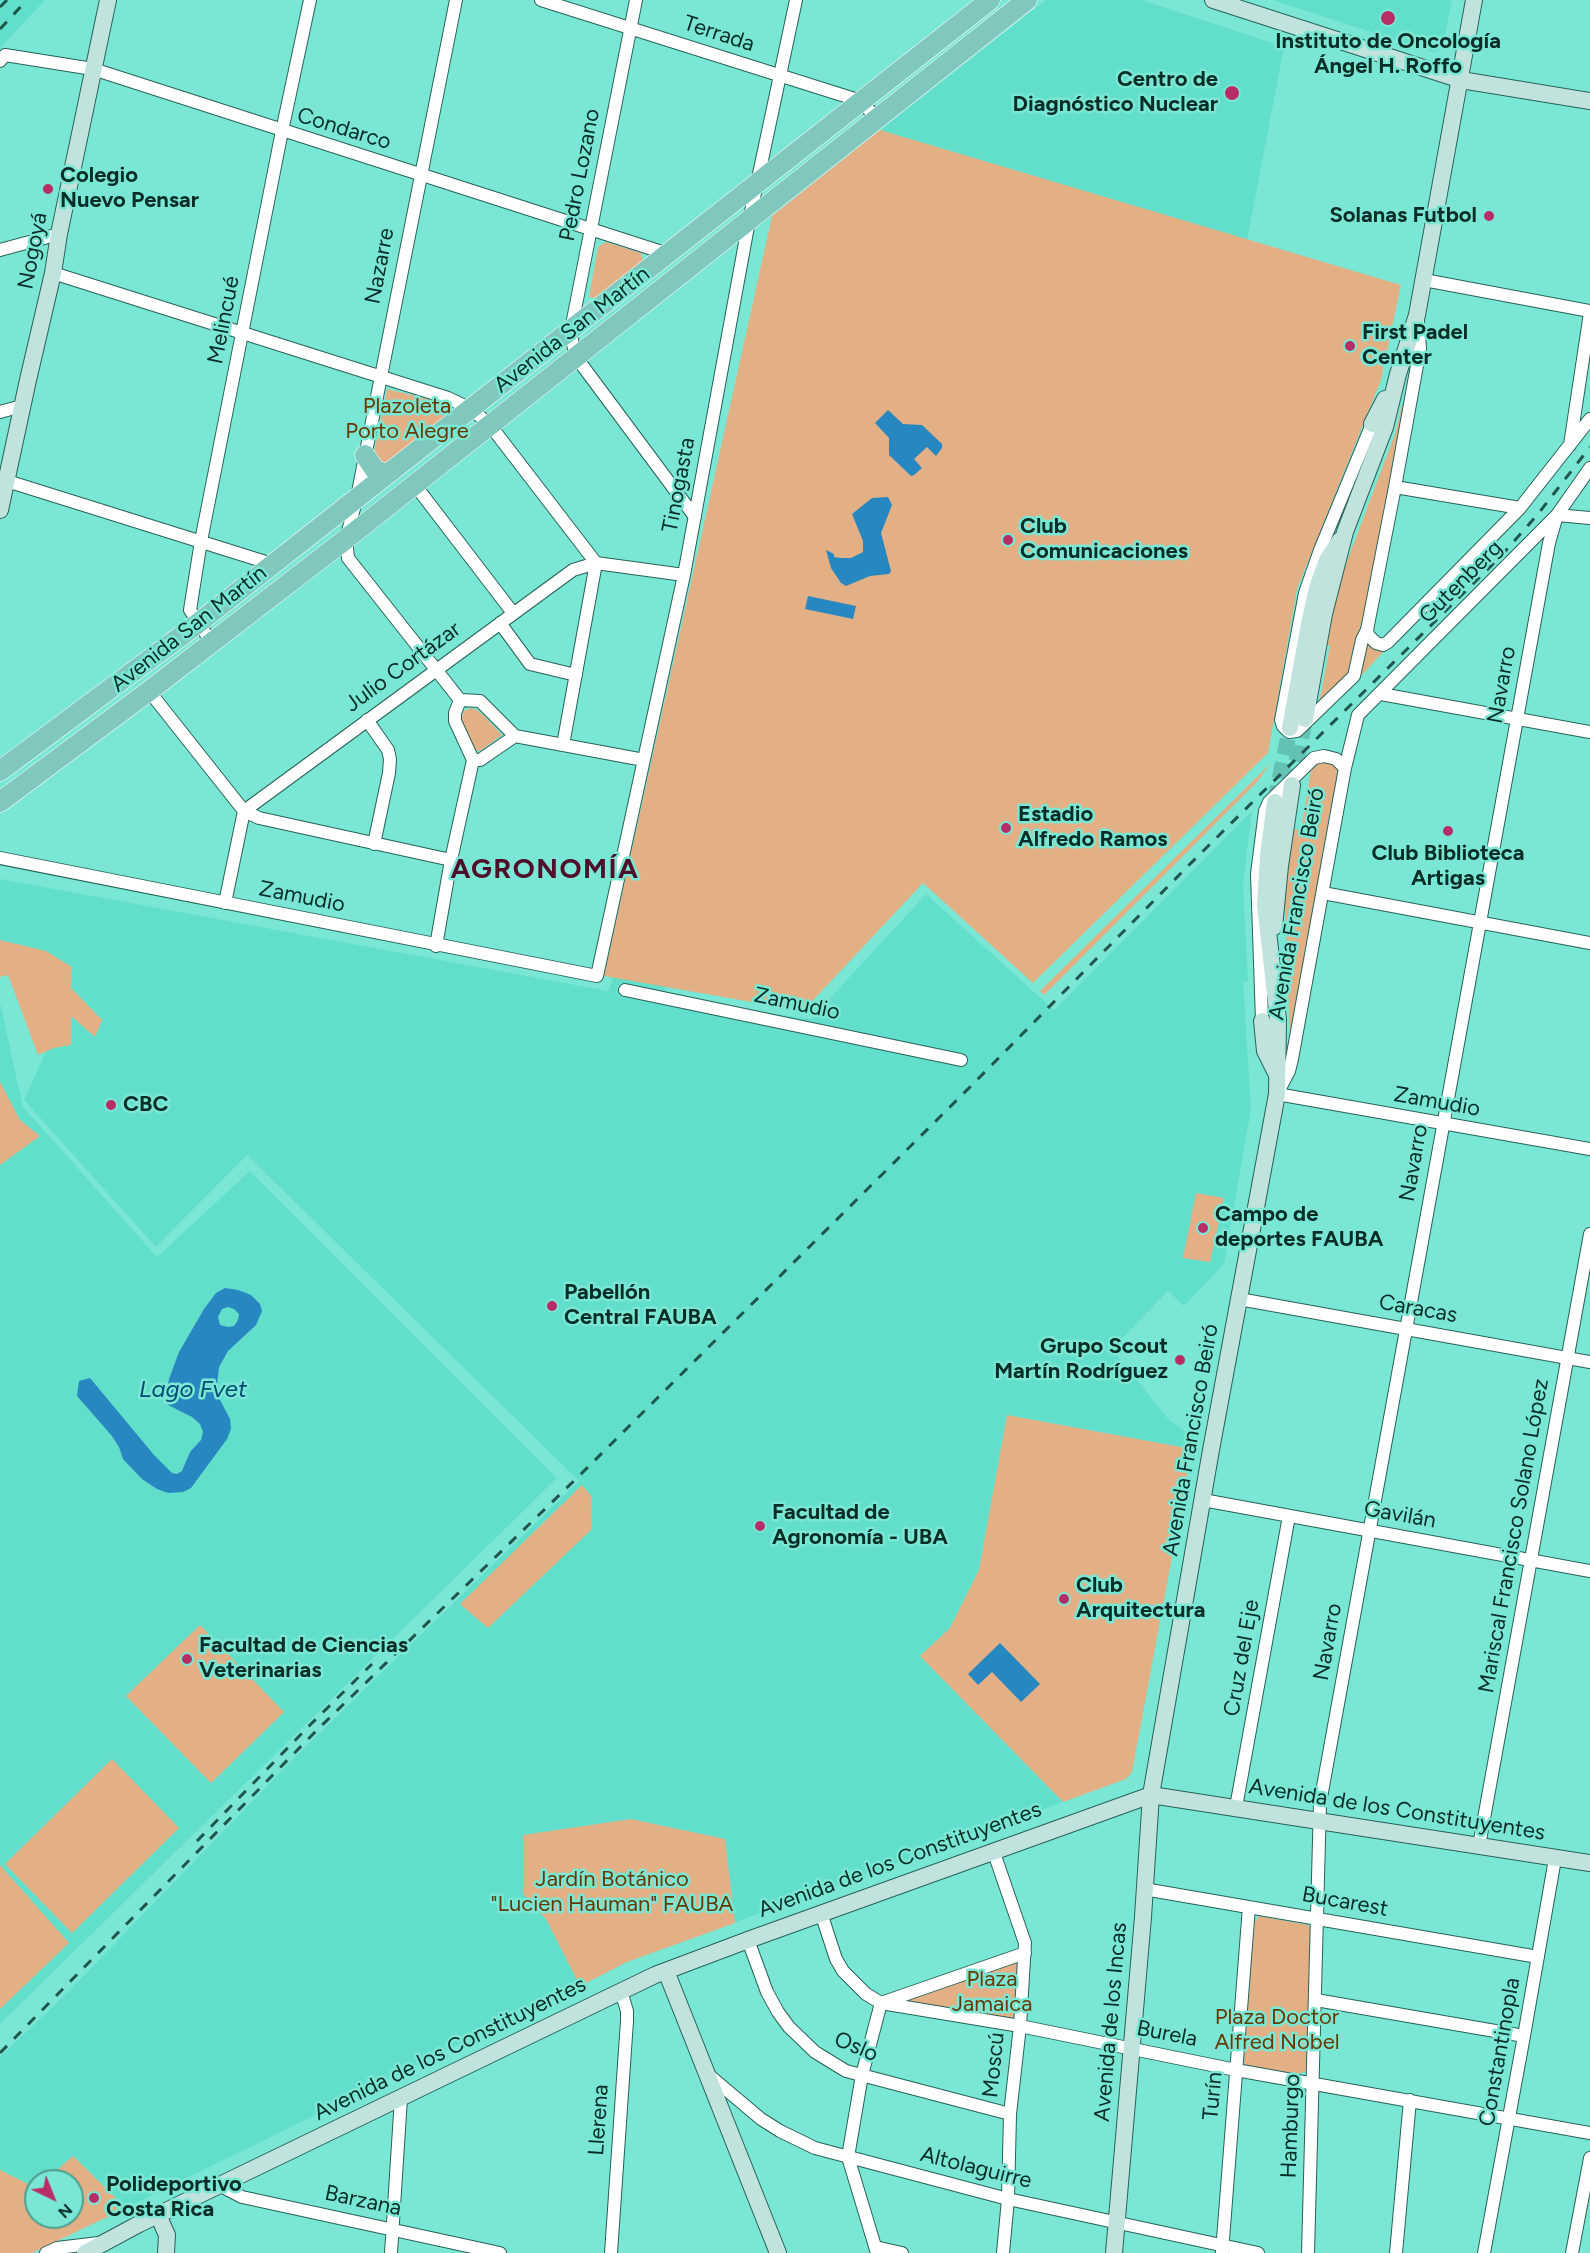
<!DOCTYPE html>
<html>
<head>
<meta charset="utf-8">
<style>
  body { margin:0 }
  #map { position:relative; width:1590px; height:2253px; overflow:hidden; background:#7ae7d4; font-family:Figtree,sans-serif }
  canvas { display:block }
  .north { position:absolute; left:24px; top:2169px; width:60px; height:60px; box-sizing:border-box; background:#7ae7d4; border:2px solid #4d9d8f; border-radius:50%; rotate:137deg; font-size:16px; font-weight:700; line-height:24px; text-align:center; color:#092e28 }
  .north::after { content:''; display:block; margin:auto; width:21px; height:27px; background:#b82d66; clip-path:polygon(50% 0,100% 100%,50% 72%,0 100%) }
</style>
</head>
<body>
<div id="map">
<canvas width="1590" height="2253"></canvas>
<div class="north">N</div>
</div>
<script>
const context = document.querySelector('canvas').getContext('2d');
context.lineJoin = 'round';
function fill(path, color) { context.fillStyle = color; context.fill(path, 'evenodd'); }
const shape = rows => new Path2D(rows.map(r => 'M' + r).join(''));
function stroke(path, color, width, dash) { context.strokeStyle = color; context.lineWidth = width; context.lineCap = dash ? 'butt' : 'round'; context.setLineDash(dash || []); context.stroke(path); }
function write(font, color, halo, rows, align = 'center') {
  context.font = font + ' Figtree,sans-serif'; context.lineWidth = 5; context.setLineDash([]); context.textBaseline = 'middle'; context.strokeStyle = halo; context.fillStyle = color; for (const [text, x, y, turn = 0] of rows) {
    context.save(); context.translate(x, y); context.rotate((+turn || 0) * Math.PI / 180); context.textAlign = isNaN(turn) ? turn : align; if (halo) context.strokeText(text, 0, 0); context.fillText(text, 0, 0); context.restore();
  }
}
const built = shape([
  [0,0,45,0,0,48],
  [1046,0,1142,0,1284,47,1247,240,880,130],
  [1273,0,1452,0,1443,47,1435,53],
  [1252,811,1243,884,1248,981,1243,982,1251,1109,1224,1264,1184,1306,1168,1291,1112,1349,1169,1420,1194,1437,1192,1449,1007,1415,979,1570,950,1628,920,1656,1063,1802,627,1962,126,2208,73,2156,44,2181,36,2181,36,2188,0,2170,0,2057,68,1992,301,1751,579,1481,247,1155,156,1247,24,1100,71,996,0,974,0,879,608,991,629,935,677,947,663,998,811,1019,926,894,1054,1010],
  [0,1003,23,1107,157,1257,250,1171,557,1478,0,2024]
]);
const green = shape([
  [880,130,1401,285,1381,380,1297,589,1268,753,1033,983,923,883,803,1011,604,976,772,216],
  [606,242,641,253,643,262,595,298,589,297,598,247],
  [387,389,448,404,453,411,381,468,374,454],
  [1406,404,1375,578,1360,630,1347,674,1319,704,1330,646,1325,644,1333,606,1343,572,1395,434,1402,405],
  [1366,643,1372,649,1384,651,1359,678],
  [471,708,477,710,484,716,502,735,480,751,474,750,461,719,464,711],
  [1330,761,1339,769,1339,780,1336,779,1321,860,1325,861,1313,923,1310,923,1300,976,1304,977,1290,1042,1285,901,1291,829,1301,830,1311,769,1319,763],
  [1271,763,1257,782,1044,995,1040,991],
  [0,940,46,951,72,967,71,988,102,1020,95,1037,71,1016,71,1045,54,1048,38,1055,8,975,0,977],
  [0,1082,20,1120,40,1136,0,1165],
  [1196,1193,1224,1198,1210,1262,1183,1258],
  [1007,1415,1192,1449,1132,1772,1126,1779,1063,1802,920,1656,950,1628,979,1570],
  [582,1485,591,1496,592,1529,488,1628,460,1604],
  [200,1625,284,1712,211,1783,126,1696],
  [112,1759,179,1828,72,1933,5,1864],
  [631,1819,725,1839,735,1923,627,1962,580,1986,546,1919,523,1894,523,1835],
  [0,1865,69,1943,0,2009],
  [1259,1916,1308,1925,1312,1932,1306,2071,1298,2074,1244,2065,1253,1925],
  [1019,1957,1013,2021,894,2001],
  [73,2156,126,2208,32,2253,0,2253,0,2170,36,2188,36,2217,72,2217,72,2181,44,2181]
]);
const water = shape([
  [888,410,903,424,922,425,942,444,942,448,936,456,927,447,914,459,922,468,914,475,911,476,889,455,889,438,875,423],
  [888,497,892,505,881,533,891,571,889,574,870,576,846,586,841,583,831,568,826,550,834,554,834,557,841,558,851,558,863,552,863,541,852,514,872,498],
  [808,596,856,606,853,619,805,609],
  [225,1288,238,1290,251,1295,260,1304,262,1311,256,1325,228,1351,219,1367,217,1385,219,1398,230,1419,231,1429,227,1439,191,1488,183,1492,168,1493,157,1489,142,1479,123,1459,119,1447,112,1436,77,1396,79,1381,90,1378,154,1455,172,1473,177,1474,182,1471,190,1452,201,1440,203,1432,200,1424,192,1417,168,1405,166,1396,169,1379,179,1352,204,1309,216,1293],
  [228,1307,234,1309,239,1314,238,1320,234,1326,228,1327,220,1325,218,1317,222,1309],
  [1000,1643,1040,1684,1021,1702,992,1672,978,1685,968,1674]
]);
const secondaryTunnel = shape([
  [1292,785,1305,719],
  [1275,802,1290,728]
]);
const street = shape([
  [456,0,357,497,346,539,348,558,460,700],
  [541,0,861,101,877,119],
  [636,0,571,330,572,340,576,357,695,517],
  [0,61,5,55,93,69,668,254],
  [0,250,59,234],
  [53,273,448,398,471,409,490,425,596,563,563,745],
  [1424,280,1590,311],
  [0,412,22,406],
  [1372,424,1320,550,1305,593,1281,720,1283,726,1289,732,1297,731,1354,676,1362,640,1367,630,1395,487,1420,349,1418,321],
  [1570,445,1590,313],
  [1590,468,1557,515,1358,715,1345,768,1292,1059,1289,1071,1277,1094,1590,1149],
  [7,481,272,564],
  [415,485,513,613],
  [1395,487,1520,508],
  [500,623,530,664,576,675],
  [1367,630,1368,635,1376,643,1383,645,1388,642,1520,508,1590,419],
  [212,643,190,610,201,541,282,131,310,0],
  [149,691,244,811,259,818,451,860],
  [1381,694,1590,732],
  [460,700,480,701,515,736,644,760],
  [460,700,455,713,455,721,473,760],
  [367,720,388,750,390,759,389,773,374,844],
  [473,760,480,760,515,736],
  [0,858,597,976,684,575,749,221,796,0],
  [1323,893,1590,943],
  [225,903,244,811,573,570,596,563,684,575],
  [436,946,451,860,473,760],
  [625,990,961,1060],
  [1262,1021,1257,874,1265,811,1269,802,1314,758,1324,756,1336,759,1345,768],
  [1239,1299,1590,1362],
  [1203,1500,1590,1571],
  [1236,1807,1289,1516],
  [1479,1846,1590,1234],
  [993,1850,1025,1943,1020,2026,1010,2114,1008,2199,1003,2253],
  [1144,1889,1538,1957],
  [821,1913,836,1959,843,1971,866,1994,881,2003,1020,2026,1236,2070,1590,2133],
  [748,1940,767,1992,778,2012,789,2027,815,2052,846,2071,1010,2114],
  [1316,2000,1524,2036],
  [710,2076,761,2119,780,2131,815,2148,1008,2199,1258,2253],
  [219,2185,242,2197,500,2253],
  [875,2247,902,2253],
  [1222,2252,1249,1907],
  [46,2253,57,2248,99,2243],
  [391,2253,401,2098],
  [611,2253,627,2021,627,2011,621,1991],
  [877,2253,848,2157,862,2075,881,2003,1025,1953],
  [1308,2253,1320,1803,1549,543,1557,515,1590,518],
  [1396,2253,1410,2100],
  [1484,2253,1524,2036,1555,1859],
  [1572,2253,1590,2158]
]);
const secondary = shape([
  [1213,0,1461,80,1590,101],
  [1372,424,1385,399],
  [0,510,28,380,53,273,59,234,108,0],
  [1305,719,1324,614,1345,532,1385,427,1398,374,1417,315,1474,0],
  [1290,728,1309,624,1317,588,1327,560,1340,540],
  [1274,927,1280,866,1292,785],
  [1262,1021,1265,1051,1277,1075],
  [666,1971,778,2253],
  [158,2215,167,2235,166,2253],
  [85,2253,139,2224,655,1975,748,1940,1151,1795,1590,1863],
  [1114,2253,1143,1917,1151,1795,1211,1450,1277,1094,1278,1020,1265,905,1268,856,1275,802]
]);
const primary = shape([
  [365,455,375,470,387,474],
  [0,771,197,624,990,0],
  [0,802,149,691,346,539,1027,0]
]);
const rail = shape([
  [0,7,7,0],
  [0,29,27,0],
  [197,1841,311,1724,372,1664],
  [0,2053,317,1730,579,1476,972,1085,1189,865,1500,557,1538,514,1590,447]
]);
const markers = [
  [1388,18,8,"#b82d66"],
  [1232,93,8,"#b82d66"],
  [48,189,6,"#b82d66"],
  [1489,216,6,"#b82d66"],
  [1350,346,6,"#b82d66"],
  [1008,540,6,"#b82d66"],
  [1006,828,6,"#b82d66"],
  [1448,831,6,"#b82d66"],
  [111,1105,6,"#b82d66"],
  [1203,1228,6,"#b82d66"],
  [552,1306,6,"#b82d66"],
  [1180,1360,6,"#b82d66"],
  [760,1526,6,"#b82d66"],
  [1064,1599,6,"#b82d66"],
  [187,1659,6,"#b82d66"],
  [94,2198,6,"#b82d66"]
];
const streetNames = [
  ["Terrada",719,34,18],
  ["Condarco",344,129,17],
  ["Pedro Lozano",580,175,-79],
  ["Nogoyá",33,251,-79],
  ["Nazarre",380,266,-79],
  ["Melincué",224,320,-79],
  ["Avenida San Martín",572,330,-38],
  ["Tinogasta",679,485,-79],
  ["Gutenberg",1461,582,-45],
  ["Avenida San Martín",189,629,-38],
  ["Julio Cortázar",403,667,-36],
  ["Navarro",1502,685,-80],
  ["Zamudio",302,897,11],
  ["Avenida Francisco Beiró",1297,904,-80],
  ["Zamudio",797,1004,12],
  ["Zamudio",1437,1102,10],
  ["Navarro",1414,1163,-80],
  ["Caracas",1418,1309,10],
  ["Avenida Francisco Beiró",1191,1440,-80],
  ["Gavilán",1400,1515,10],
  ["Mariscal Francisco Solano López",1514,1536,-80],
  ["Navarro",1328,1642,-80],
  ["Cruz del Eje",1242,1658,-80],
  ["Avenida de los Constituyentes",1397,1810,9],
  ["Avenida de los Constituyentes",900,1860,-20],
  ["Bucarest",1345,1902,10],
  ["Avenida de los Incas",1111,2022,-85],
  ["Burela",1167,2034,11],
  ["Oslo",856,2047,23],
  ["Avenida de los Constituyentes",450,2049,-26],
  ["Constantinopla",1500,2052,-80],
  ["Moscú",994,2065,-84],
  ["Turín",1213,2096,-85],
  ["Llerena",599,2120,-86],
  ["Hamburgo",1291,2126,-88],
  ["Altolaguirre",976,2168,14],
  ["Barzana",363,2201,12]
];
const poiNames = [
  ["Instituto de Oncología",1388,42,"center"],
  ["Ángel H. Roffo",1388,67,"center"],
  ["Centro de",1218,80,"right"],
  ["Diagnóstico Nuclear",1218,105,"right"],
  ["Colegio",60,176],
  ["Nuevo Pensar",60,201],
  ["Solanas Futbol",1477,216,"right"],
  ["First Padel",1362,333],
  ["Center",1362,358],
  ["Club",1020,527],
  ["Comunicaciones",1020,552],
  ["Estadio",1018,815],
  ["Alfredo Ramos",1018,840],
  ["Club Biblioteca",1448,854,"center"],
  ["Artigas",1448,879,"center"],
  ["CBC",123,1105],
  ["Campo de",1215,1215],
  ["deportes FAUBA",1215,1240],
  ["Pabellón",564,1293],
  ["Central FAUBA",564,1318],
  ["Grupo Scout",1168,1347,"right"],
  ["Martín Rodríguez",1168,1372,"right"],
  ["Facultad de",772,1513],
  ["Agronomía - UBA",772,1538],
  ["Club",1076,1586],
  ["Arquitectura",1076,1611],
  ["Facultad de Ciencias",199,1646],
  ["Veterinarias",199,1671],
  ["Polideportivo",106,2185],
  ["Costa Rica",106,2210]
];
const parkNames = [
  ["Plazoleta",407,407],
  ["Porto Alegre",407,432],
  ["Jardín Botánico",612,1880],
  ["\"Lucien Hauman\" FAUBA",612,1905],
  ["Plaza",992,1980],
  ["Jamaica",992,2005],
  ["Plaza Doctor",1277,2018],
  ["Alfred Nobel",1277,2043]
];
const waterNames = [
  ["Lago Fvet",193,1390]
];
const districtNames = [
  ["AGRONOMÍA",545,870]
];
fill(built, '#62dfca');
fill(green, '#e3b085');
fill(water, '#2787c1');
stroke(secondaryTunnel, '#63c2b2', 16, [16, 8]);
stroke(street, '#276258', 14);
stroke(secondary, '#276258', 18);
stroke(primary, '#fff', 21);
stroke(street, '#fff', 12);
stroke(secondary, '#c0e3de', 16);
stroke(primary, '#80c7bd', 20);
stroke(rail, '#21564d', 3, [10, 10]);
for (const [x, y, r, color] of markers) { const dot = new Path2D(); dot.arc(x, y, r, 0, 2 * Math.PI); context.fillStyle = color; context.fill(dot); stroke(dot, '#7ae7d4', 2); }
write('22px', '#092e28', '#7ae7d4', streetNames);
write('bold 22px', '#092e28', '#7ae7d4', poiNames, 'left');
write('22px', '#683800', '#7ae7d4', parkNames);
write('italic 24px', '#014c73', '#7ae7d4', waterNames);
context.letterSpacing = '1.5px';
write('bold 28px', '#510e2a', '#7ae7d4', districtNames);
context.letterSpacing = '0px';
</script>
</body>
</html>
